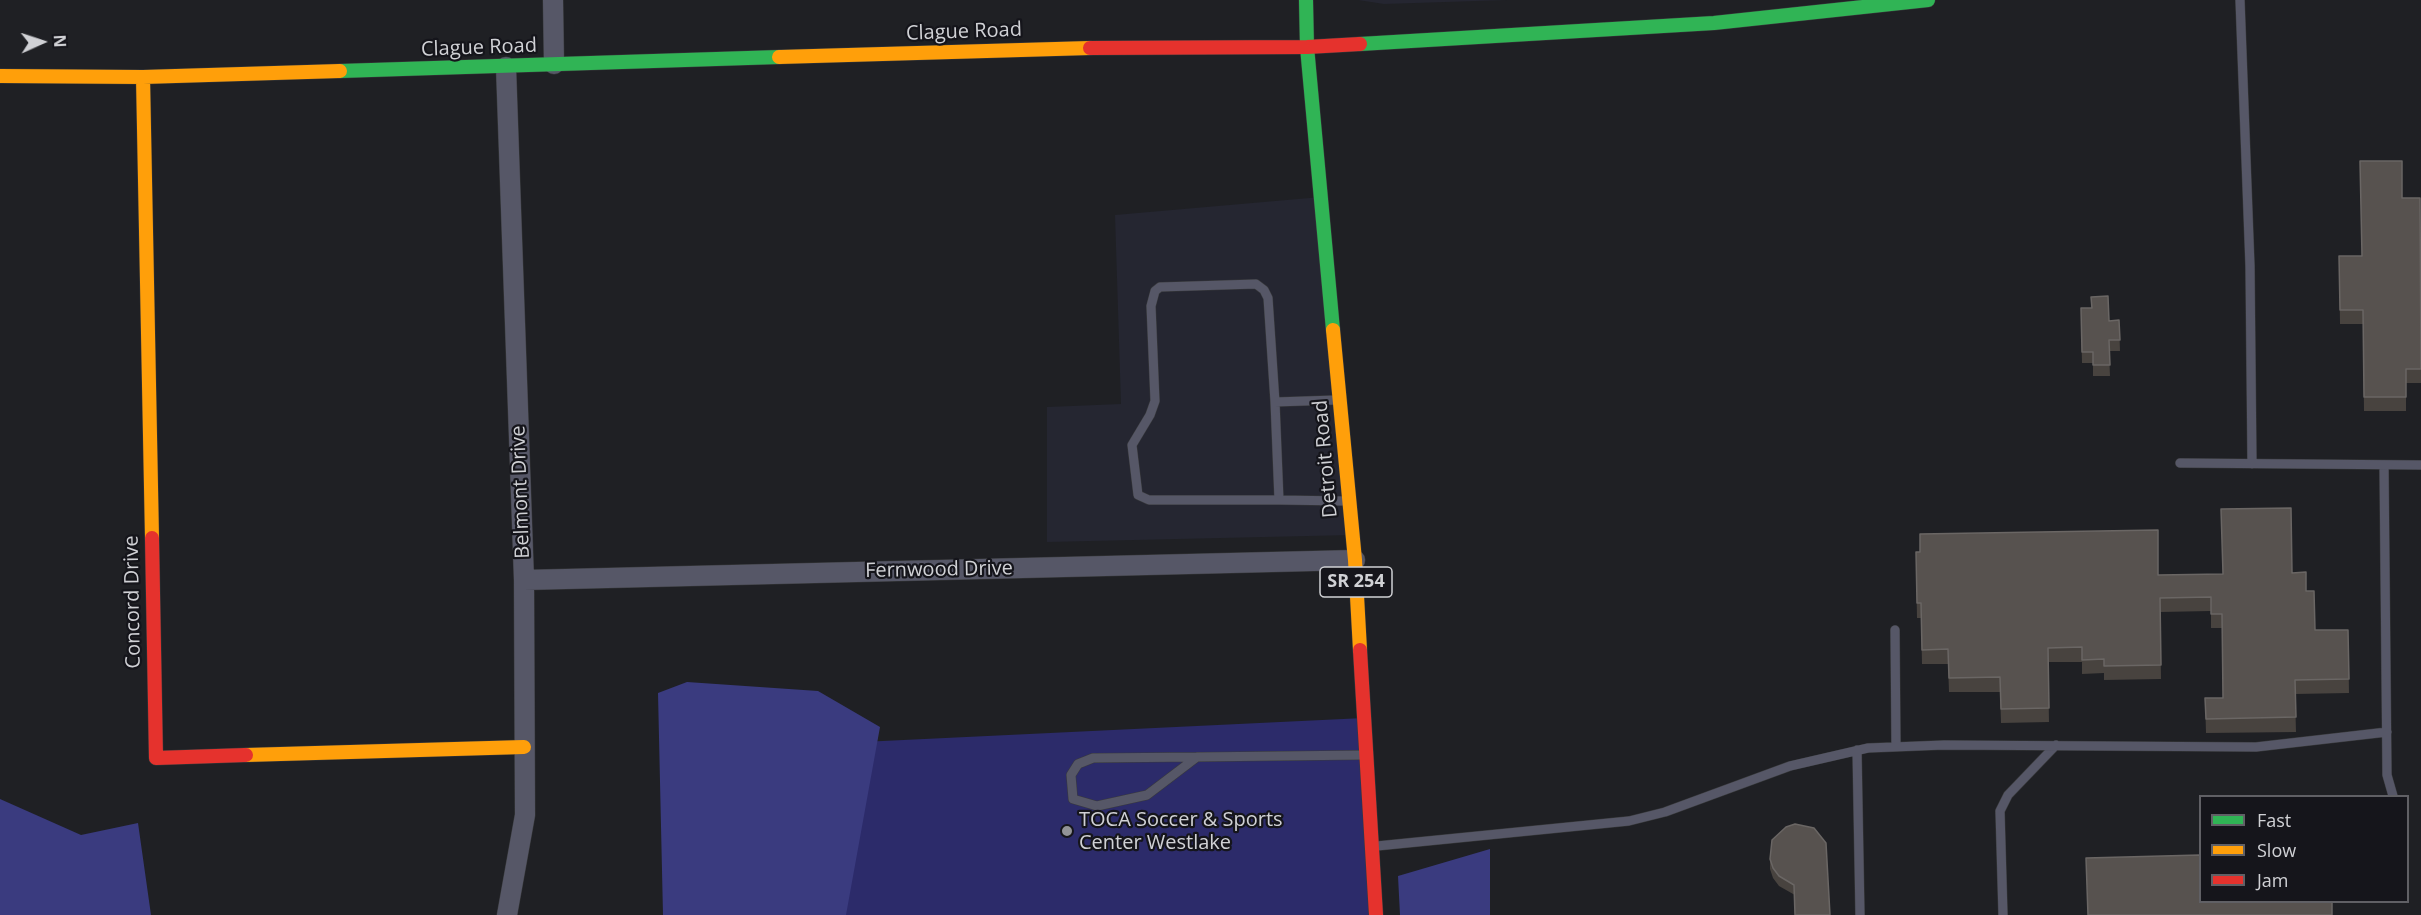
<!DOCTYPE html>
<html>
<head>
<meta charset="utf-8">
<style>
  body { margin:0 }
  #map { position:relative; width:2421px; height:915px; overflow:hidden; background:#1f2024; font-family:"Open Sans",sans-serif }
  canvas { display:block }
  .legend { position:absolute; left:2199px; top:795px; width:210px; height:108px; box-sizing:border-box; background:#15151b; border:2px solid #606065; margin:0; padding:8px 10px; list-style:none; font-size:18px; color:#d0d1d5 }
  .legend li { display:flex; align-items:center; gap:12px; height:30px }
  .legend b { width:30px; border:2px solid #606065 }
  .north { position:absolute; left:12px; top:12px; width:60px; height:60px; -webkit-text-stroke:4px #15151b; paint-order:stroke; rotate:87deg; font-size:16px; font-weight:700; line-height:24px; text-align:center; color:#d0d1d5 }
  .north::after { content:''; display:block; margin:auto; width:21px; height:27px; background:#d0d1d5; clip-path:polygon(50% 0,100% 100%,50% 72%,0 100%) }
</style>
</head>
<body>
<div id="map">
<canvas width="2421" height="915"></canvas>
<ul class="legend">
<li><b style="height:8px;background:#30b455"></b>Fast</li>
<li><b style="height:8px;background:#ff9f0a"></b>Slow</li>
<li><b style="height:8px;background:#e5322d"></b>Jam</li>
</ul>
<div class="north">N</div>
</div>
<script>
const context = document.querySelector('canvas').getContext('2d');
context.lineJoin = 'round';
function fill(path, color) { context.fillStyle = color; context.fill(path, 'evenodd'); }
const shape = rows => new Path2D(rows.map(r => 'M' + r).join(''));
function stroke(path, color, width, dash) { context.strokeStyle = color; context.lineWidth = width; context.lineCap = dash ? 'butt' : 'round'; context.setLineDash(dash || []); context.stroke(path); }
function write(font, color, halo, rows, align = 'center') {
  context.font = font + ' "Open Sans",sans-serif'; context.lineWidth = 4.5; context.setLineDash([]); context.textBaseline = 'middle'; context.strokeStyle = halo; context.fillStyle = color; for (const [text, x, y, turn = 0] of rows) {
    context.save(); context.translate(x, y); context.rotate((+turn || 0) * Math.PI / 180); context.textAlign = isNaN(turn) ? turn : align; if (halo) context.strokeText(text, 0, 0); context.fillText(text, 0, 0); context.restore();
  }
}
const built = shape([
  [1358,0,1507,0,1384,4],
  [1321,197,1352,535,1047,542,1047,407,1121,404,1115,215]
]);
const green = shape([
  [1364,718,1376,915,767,915,757,747]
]);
const forest = shape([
  [687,682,818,691,880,727,846,915,663,915,658,693],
  [0,799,81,835,138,823,151,915,0,915],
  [1490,849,1490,915,1400,915,1398,876]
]);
const lane = shape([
  [2240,0,2250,266,2252,464],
  [1335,400,1275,402,1279,500,1344,501],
  [1275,402,1268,298,1264,290,1256,284,1160,287,1155,291,1151,306,1155,401,1150,415,1132,445,1138,495,1149,500,1279,500],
  [2180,463,2421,465],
  [2384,465,2387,775,2393,796],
  [1895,630,1896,747],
  [1857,750,1860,915],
  [1197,757,1147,795,1097,806,1073,799,1071,775,1078,764,1093,758,1197,757,1364,755],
  [1377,846,1629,821,1665,812,1790,766,1868,748,1944,745,2256,747,2387,732],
  [2003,915,2000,811,2008,795,2056,745]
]);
const street = shape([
  [553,0,554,64],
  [506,67,524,580,525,815,507,915],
  [524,580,1355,560]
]);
const fast = shape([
  [1306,0,1307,47,1333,330],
  [1360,44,1714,23,1928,0],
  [340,71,779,57]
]);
const slow = shape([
  [779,57,1090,48],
  [0,76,143,77,340,71],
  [143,77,152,538],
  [1333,330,1355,560,1360,650],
  [246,755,524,747]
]);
const jam = shape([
  [1090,48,1307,47,1360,44],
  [152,538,156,758,246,755],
  [1360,650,1376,915]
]);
const wall = shape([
  [2402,198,2421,251,2421,383,2406,383,2406,411,2364,411,2363,324,2340,324,2339,256,2361,256],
  [2091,297,2109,321,2119,320,2120,351,2109,351,2110,376,2093,376,2093,363,2082,363,2081,319,2091,308],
  [1916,566,2158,575,2292,573,2306,591,2315,630,2348,630,2349,693,2295,694,2296,732,2206,733,2205,698,2223,698,2222,628,2211,628,2211,611,2160,612,2161,679,2104,680,2104,673,2082,674,2082,662,2048,662,2049,722,2001,723,2000,692,1949,692,1948,664,1922,664,1921,618,1917,618],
  [1770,859,1830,915,1779,886,1773,878,1770,869]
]);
const building = shape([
  [2360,161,2402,161,2402,198,2420,198,2421,369,2406,369,2406,397,2364,397,2363,310,2340,310,2339,256,2362,256,2360,161],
  [2108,296,2109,321,2119,320,2120,340,2109,340,2110,365,2093,365,2093,352,2082,352,2081,308,2092,308,2091,297,2108,296],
  [2291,508,2292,573,2306,572,2306,591,2314,591,2315,630,2348,630,2349,679,2295,680,2296,717,2206,719,2205,698,2223,698,2222,614,2211,614,2211,597,2160,598,2161,665,2104,666,2104,659,2082,660,2082,647,2048,648,2049,708,2001,709,2000,677,1949,678,1948,649,1922,650,1921,603,1917,603,1916,552,1920,552,1920,534,2158,530,2158,575,2223,574,2221,509,2291,508],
  [1795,824,1814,828,1826,843,1830,915,1795,915,1794,885,1779,876,1773,868,1770,859,1772,840,1786,827,1795,824],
  [2200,855,2200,902,2332,902,2332,915,2088,915,2086,858,2200,855]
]);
const markers = [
  [1067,831,6,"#929397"]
];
const shields = [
  [1356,582,72]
];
const shieldNames = [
  ["SR 254",1356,582]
];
const streetNames = [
  ["Clague Road",964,32,-2],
  ["Clague Road",479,48,-2],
  ["Detroit Road",1326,459,-95],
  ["Belmont Drive",521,492,-92],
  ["Fernwood Drive",939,570,-1],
  ["Concord Drive",133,602,-91]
];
const poiNames = [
  ["TOCA Soccer & Sports",1079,820],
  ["Center Westlake",1079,843]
];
fill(built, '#252631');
fill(green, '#2c2b6a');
fill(forest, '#3a3b7f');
stroke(lane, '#393a3c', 10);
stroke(street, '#393a3c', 21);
stroke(fast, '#393a3c', 15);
stroke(slow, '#393a3c', 15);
stroke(jam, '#393a3c', 15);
stroke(lane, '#565767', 9);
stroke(street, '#565767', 20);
stroke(fast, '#30b455', 14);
stroke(slow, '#ff9f0a', 14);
stroke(jam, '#e5322d', 14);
fill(wall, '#48433f');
fill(building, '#57524f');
stroke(building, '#6a6664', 1.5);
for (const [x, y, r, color] of markers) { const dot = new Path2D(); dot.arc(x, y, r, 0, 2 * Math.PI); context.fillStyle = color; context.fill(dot); stroke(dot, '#15151b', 2); }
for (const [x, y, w] of shields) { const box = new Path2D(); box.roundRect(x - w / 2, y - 15, w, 30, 4.5); context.fillStyle = '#15151b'; context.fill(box); stroke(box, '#d0d1d5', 1.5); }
write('bold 18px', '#d0d1d5', null, shieldNames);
write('20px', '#d0d1d5', '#15151b', streetNames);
write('20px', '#d0d1d5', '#15151b', poiNames, 'left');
</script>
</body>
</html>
